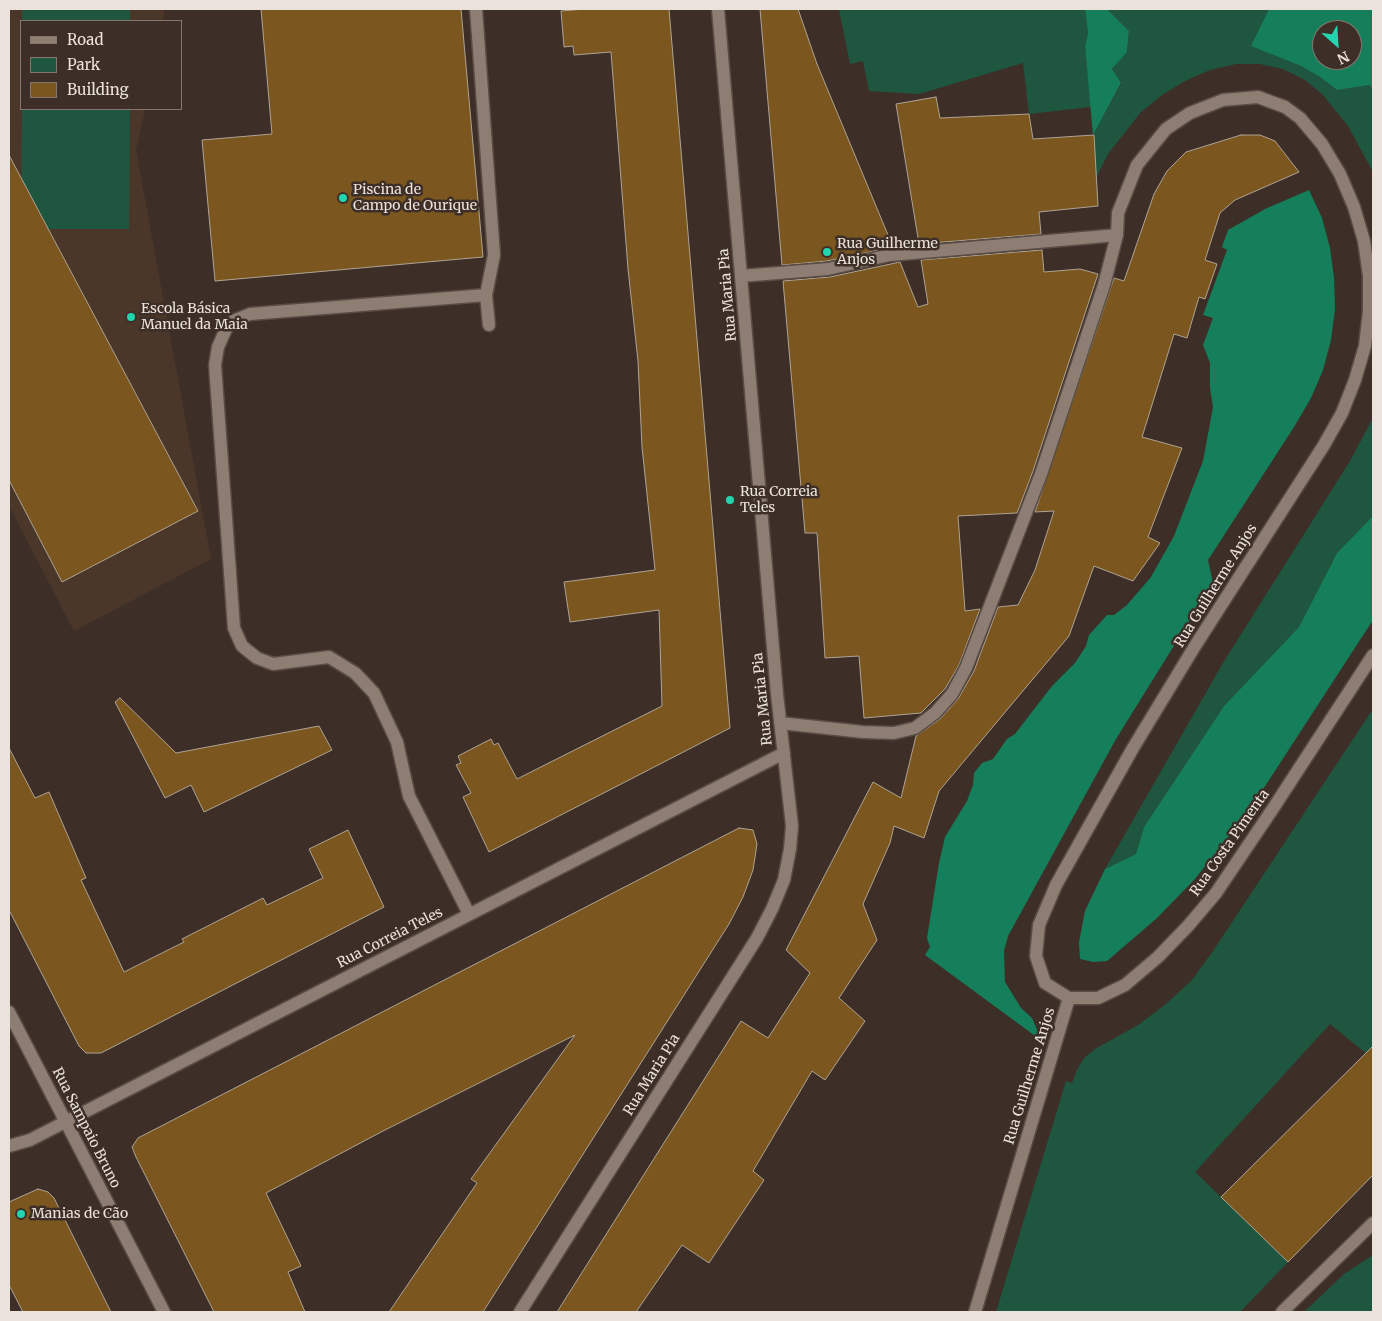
<!DOCTYPE html>
<html>
<head>
<meta charset="utf-8">
<style>
  body { margin:0 }
  #map { position:relative; width:1382px; height:1321px; overflow:hidden; background:#3d2f27; font-family:Merriweather,serif }
  canvas { display:block }
  .frame { position:absolute; inset:0; border:10px solid #ebe2dc; pointer-events:none }
  .legend { position:absolute; left:20px; top:20px; width:162px; height:90px; box-sizing:border-box; background:#3d2f27; border:1px solid #83776f; margin:0; padding:6px 9px; list-style:none; font-size:15px; color:#ebe2dc }
  .legend li { display:flex; align-items:center; gap:10px; height:25px }
  .legend b { width:25px; border:1px solid #83776f }
  .north { position:absolute; left:1312px; top:20px; width:50px; height:50px; box-sizing:border-box; background:#3d2f27; border:1px solid #83776f; border-radius:50%; rotate:154deg; font-size:14px; font-weight:700; line-height:20px; text-align:center; color:#ebe2dc }
  .north::after { content:''; display:block; margin:auto; width:18px; height:22px; background:#23d5af; clip-path:polygon(50% 0,100% 100%,50% 72%,0 100%) }
</style>
</head>
<body>
<div id="map">
<canvas width="1382" height="1321"></canvas>
<div class="frame"></div>
<ul class="legend">
<li><b style="height:6px;background:#8d7d73"></b>Road</li>
<li><b style="height:14px;background:#1e5640"></b>Park</li>
<li><b style="height:14px;background:#7b571f"></b>Building</li>
</ul>
<div class="north">N</div>
</div>
<script>
const context = document.querySelector('canvas').getContext('2d');
context.lineJoin = 'round';
function fill(path, color) { context.fillStyle = color; context.fill(path, 'evenodd'); }
const shape = rows => new Path2D(rows.map(r => 'M' + r).join(''));
function stroke(path, color, width, dash) { context.strokeStyle = color; context.lineWidth = width; context.lineCap = dash ? 'butt' : 'round'; context.setLineDash(dash || []); context.stroke(path); }
function write(font, color, halo, rows, align = 'center') {
  context.font = font + ' Merriweather,serif'; context.lineWidth = 5; context.setLineDash([]); context.textBaseline = 'middle'; context.strokeStyle = halo; context.fillStyle = color; for (const [text, x, y, turn = 0] of rows) {
    context.save(); context.translate(x, y); context.rotate((+turn || 0) * Math.PI / 180); context.textAlign = isNaN(turn) ? turn : align; if (halo) context.strokeText(text, 0, 0); context.fillText(text, 0, 0); context.restore();
  }
}
const built = shape([
  [9,9,165,9,163,21,21,21,21,109,145,109,136,150,211,559,74,631,9,506,9,480,62,582,198,510,9,155]
]);
const green = shape([
  [22,9,130,9,130,21,22,21],
  [839,9,1085,9,1088,33,1085,46,1091,107,1029,114,1023,63,919,94,869,91,863,61,850,64],
  [1107,9,1269,9,1252,46,1301,66,1320,77,1337,90,1370,85,1373,93,1373,172,1348,126,1323,95,1305,80,1283,69,1260,64,1236,64,1210,70,1185,81,1162,95,1141,112,1108,154,1096,178,1093,135,1121,84,1112,69,1127,52,1129,31],
  [22,109,130,109,129,229,21,229],
  [1373,418,1373,516,1337,553,1299,627,1224,706,1144,827,1136,854,1105,869,1223,663,1350,461],
  [1373,709,1373,1059,1330,1024,1195,1172,1288,1262,1240,1312,996,1312,1066,1081,1072,1083,1077,1070,1084,1058,1095,1049,1138,1025,1166,1004,1192,980,1213,951],
  [1373,1255,1373,1312,1304,1312,1344,1274]
]);
const forest = shape([
  [1085,9,1107,9,1129,31,1127,52,1112,69,1121,83,1093,135,1085,46,1088,33],
  [1269,9,1373,9,1373,93,1370,85,1337,90,1320,77,1301,66,1251,46],
  [1322,30,1352,30,1352,60,1322,60],
  [1309,190,1322,218,1330,248,1334,278,1335,309,1331,340,1323,370,1311,398,1294,427,1208,560,1213,583,1116,739,1008,936,1004,951,1005,982,1021,1008,1032,1018,1042,1041,925,955,930,947,927,938,939,863,945,837,967,801,973,785,974,773,982,763,993,759,1007,739,1015,734,1052,686,1075,663,1086,646,1089,635,1107,615,1114,615,1127,605,1151,577,1174,536,1203,461,1213,407,1210,388,1210,363,1203,345,1213,318,1203,315,1227,250,1222,247,1228,230,1265,209],
  [1373,516,1373,620,1258,797,1227,839,1194,880,1157,918,1107,961,1093,962,1080,959,1079,942,1085,911,1105,869,1136,854,1144,827,1224,706,1299,627,1337,553]
]);
const building = shape([
  [261,9,461,9,483,257,215,281,202,140,272,134,261,9],
  [585,9,669,9,730,728,489,852,463,797,471,793,456,765,461,763,458,756,491,739,494,745,498,743,517,779,662,706,659,610,570,622,564,582,655,570,642,447,638,361,628,269,611,52,574,55,573,46,564,47,561,11,585,9],
  [760,9,798,9,817,64,893,247,827,261,782,265,760,9],
  [936,97,940,118,1029,114,1033,139,1094,135,1098,206,1039,212,1041,234,919,244,896,104,936,97],
  [1241,135,1260,135,1275,141,1299,172,1235,200,1220,213,1205,260,1217,264,1205,299,1199,297,1187,338,1174,334,1142,437,1182,448,1148,537,1160,543,1133,581,1094,566,1069,636,939,791,924,838,894,826,890,843,863,904,877,940,839,998,865,1021,825,1080,812,1071,753,1171,764,1180,709,1263,682,1245,636,1312,557,1312,741,1021,768,1038,810,973,786,950,873,782,901,798,916,736,940,719,958,699,974,671,998,607,1018,605,1035,570,1054,511,1035,512,1114,278,1124,281,1154,194,1167,171,1186,152,1241,135],
  [9,155,198,511,62,582,9,480,9,155],
  [1042,250,1044,272,1080,269,1098,274,1033,471,1017,513,958,516,965,611,980,609,959,665,945,689,921,713,864,718,859,656,825,658,817,533,805,533,783,281,830,277,900,262,918,307,928,304,921,260,1042,250],
  [120,698,176,753,319,726,332,750,204,812,191,785,165,798,115,702,120,698],
  [9,748,35,798,49,792,86,878,81,880,124,972,184,942,182,939,263,898,267,905,323,878,309,849,348,830,384,907,101,1053,86,1053,79,1046,9,910,9,748],
  [739,828,753,830,757,844,753,870,743,897,729,924,483,1312,389,1312,477,1183,471,1179,575,1035,383,1131,266,1193,301,1266,288,1272,305,1312,214,1312,136,1157,132,1147,138,1138,739,828],
  [1373,1046,1373,1175,1288,1262,1221,1197,1373,1046],
  [38,1189,48,1192,54,1198,111,1312,23,1312,9,1285,9,1202,38,1189]
]);
const service = shape([
  [476,9,494,255,486,295,489,325],
  [469,914,409,796,397,742,374,693,355,673,329,657,273,664,257,658,242,646,234,628,215,365,218,347,226,329,233,321,250,314,486,295]
]);
const minor = shape([
  [741,276,828,269,890,255,1117,235],
  [780,723,863,732,894,733,915,728,935,713,952,694,966,668,1041,474,1104,285,1117,235,1118,213,1137,165,1166,129,1190,113,1223,100,1258,97,1285,107,1300,118,1322,144,1340,174,1354,207,1364,241,1369,276,1369,311,1365,346,1355,380,1342,413,1324,445,1195,646,1133,748,1056,885,1039,925,1036,956,1045,983,1069,998],
  [1069,998,1098,998,1125,985,1158,957,1188,926,1216,893,1274,807,1373,655],
  [9,1012,164,1312],
  [9,1146,30,1140,784,753],
  [520,1312,757,938,772,909,784,880,790,849,792,826,777,694,718,9],
  [975,1312,1069,998],
  [1282,1312,1373,1223]
]);
const markers = [
  [343,198,5,"#23d5af"],
  [827,252,5,"#23d5af"],
  [131,317,5,"#23d5af"],
  [730,500,5,"#23d5af"],
  [21,1214,5,"#23d5af"]
];
const poiNames = [
  ["Piscina de",353,190],
  ["Campo de Ourique",353,206],
  ["Rua Guilherme",837,244],
  ["Anjos",837,260],
  ["Escola Básica",141,309],
  ["Manuel da Maia",141,325],
  ["Rua Correia",740,492],
  ["Teles",740,508],
  ["Manias de Cão",31,1214]
];
const streetNames = [
  ["Rua Maria Pia",728,295,-95],
  ["Rua Guilherme Anjos",1216,586,-58],
  ["Rua Maria Pia",763,699,-96],
  ["Rua Costa Pimenta",1230,843,-55],
  ["Rua Correia Teles",390,938,-27],
  ["Rua Maria Pia",652,1075,-58],
  ["Rua Guilherme Anjos",1030,1076,-73],
  ["Rua Sampaio Bruno",86,1128,63]
];
fill(built, '#4a372a');
fill(green, '#1e5640');
fill(forest, '#157f5b');
fill(building, '#7b571f');
stroke(building, '#afa394', 1);
stroke(service, '#584c44', 15);
stroke(minor, '#584c44', 15);
stroke(service, '#8d7d73', 12);
stroke(minor, '#8d7d73', 12);
for (const [x, y, r, color] of markers) { const dot = new Path2D(); dot.arc(x, y, r, 0, 2 * Math.PI); context.fillStyle = color; context.fill(dot); stroke(dot, '#3d2f27', 2); }
write('14px', '#ebe2dc', '#3d2f27', poiNames, 'left');
write('14px', '#ebe2dc', '#3d2f27', streetNames);
</script>
</body>
</html>
